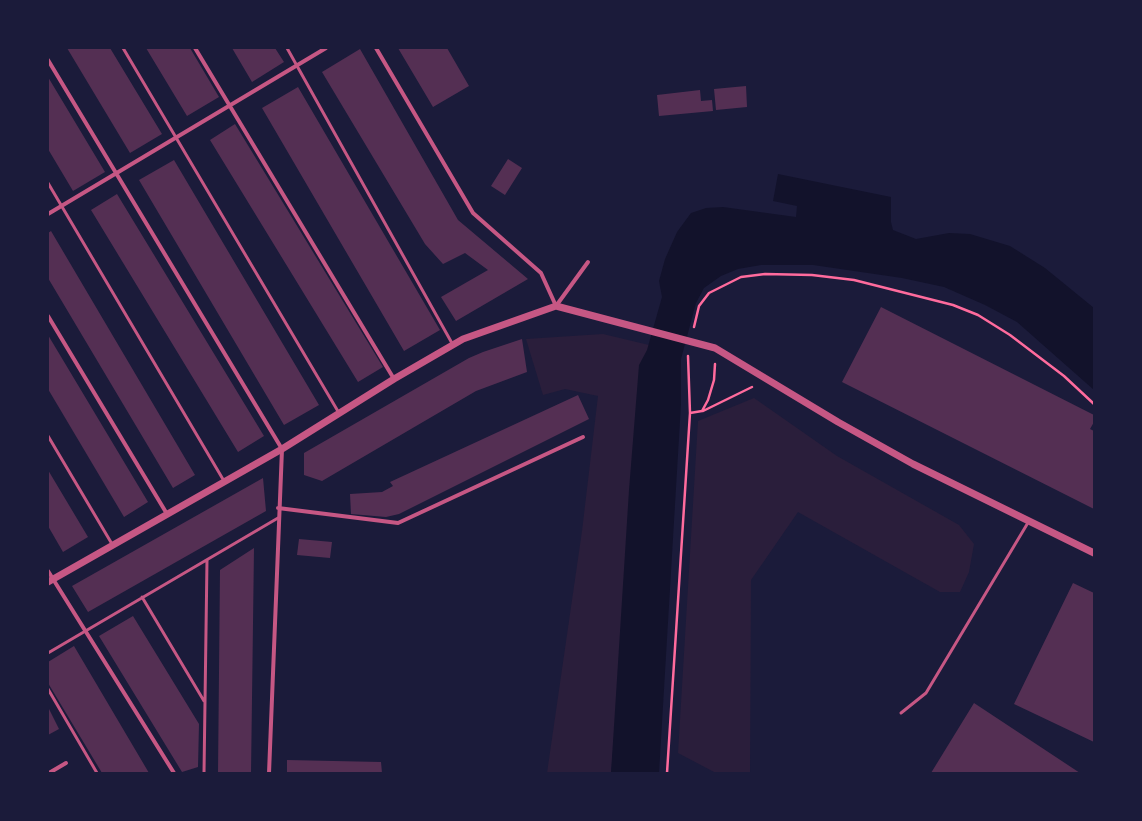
<!DOCTYPE html>
<html>
<head>
<meta charset="utf-8">
<style>
  body { margin:0 }
  #map { position:relative; width:1142px; height:821px; overflow:hidden; background:#1b1b3a; font-family:"Source Serif 4",serif }
  canvas { display:block }
  .frame { position:absolute; inset:0; border:49px solid #1b1b3a; pointer-events:none }
</style>
</head>
<body>
<div id="map">
<canvas width="1142" height="821"></canvas>
<div class="frame"></div>
</div>
<script>
const context = document.querySelector('canvas').getContext('2d');
context.lineJoin = 'round';
function fill(path, color) { context.fillStyle = color; context.fill(path, 'evenodd'); }
const shape = rows => new Path2D(rows.map(r => 'M' + r).join(''));
function stroke(path, color, width, dash) { context.strokeStyle = color; context.lineWidth = width; context.lineCap = dash ? 'butt' : 'round'; context.setLineDash(dash || []); context.stroke(path); }
const green = shape([
  [603,334,649,345,611,773,547,773,582,531,598,396,565,389,543,395,526,339],
  [754,398,837,456,959,525,974,544,969,572,960,592,940,592,798,512,751,580,750,773,716,773,678,753,698,421]
]);
const water = shape([
  [778,174,891,197,891,222,893,230,916,239,949,233,970,234,1010,246,1045,268,1094,308,1094,390,1017,322,985,305,944,287,902,278,813,265,761,265,738,269,721,276,704,288,696,303,681,359,681,404,659,773,611,773,629,490,639,365,647,350,662,297,659,281,665,259,677,232,691,213,706,208,723,207,796,217,797,206,773,201]
]);
const building = shape([
  [67,48,110,48,162,134,130,153],
  [146,48,190,48,219,97,187,116],
  [232,48,275,48,284,62,252,82],
  [398,48,447,48,469,86,433,107],
  [360,49,458,220,528,279,456,321,441,297,488,270,465,253,443,264,425,244,322,72],
  [48,77,105,172,73,191,48,149],
  [746,86,747,107,716,110,714,89],
  [298,87,440,330,404,351,262,108],
  [700,90,701,101,712,100,713,111,659,116,657,95],
  [235,124,383,367,358,382,210,140],
  [508,159,522,168,505,195,491,186],
  [174,160,319,405,284,425,139,180],
  [117,194,264,436,238,452,91,210],
  [51,231,195,475,173,488,48,278,48,233],
  [881,307,1094,415,1094,422,1090,429,1094,431,1094,509,842,382],
  [48,335,148,502,124,517,48,389],
  [522,339,527,372,476,391,322,481,304,475,304,453,469,358,483,352],
  [578,395,589,419,399,514,386,517,351,514,350,494,382,492,393,486,390,482],
  [48,470,88,537,63,552,48,526],
  [263,478,266,511,88,612,72,586],
  [299,539,332,542,330,558,297,555],
  [254,548,251,773,218,773,220,570],
  [1073,583,1094,593,1094,742,1014,704],
  [133,616,199,724,198,767,182,772,99,636],
  [74,646,149,773,102,773,48,683,48,662],
  [974,703,1080,773,931,773],
  [48,707,59,729,48,735],
  [287,760,381,762,382,773,287,773]
]);
const path = shape([
  [694,327,699,306,709,293,741,277,765,274,812,275,854,280,953,305,978,315,1010,335,1064,376,1094,404],
  [703,411,752,387],
  [690,413,702,411,708,400,714,380,715,364],
  [667,773,690,413,688,356]
]);
const service = shape([
  [123,48,339,413],
  [287,48,453,345],
  [48,183,224,481],
  [48,436,112,544],
  [142,597,204,701],
  [48,653,278,518],
  [48,689,97,773],
  [901,713,926,693,1029,521],
  [204,773,207,560]
]);
const minor = shape([
  [195,48,394,379],
  [376,48,473,213,541,273,556,306],
  [48,60,282,449,269,773],
  [48,214,326,48],
  [556,306,588,262],
  [48,316,167,514],
  [278,508,398,523,583,437],
  [48,571,174,773],
  [49,773,66,763]
]);
const tertiary = shape([
  [48,582,282,449,394,379,463,339,556,306,715,348,838,422,913,464,1094,553]
]);
fill(green, '#2a1e3b');
fill(water, '#12122b');
fill(building, '#542f53');
stroke(path, '#ff6b9d', 2.5);
stroke(service, '#c65784', 3);
stroke(minor, '#c65784', 4);
stroke(tertiary, '#c65784', 7);
</script>
</body>
</html>
